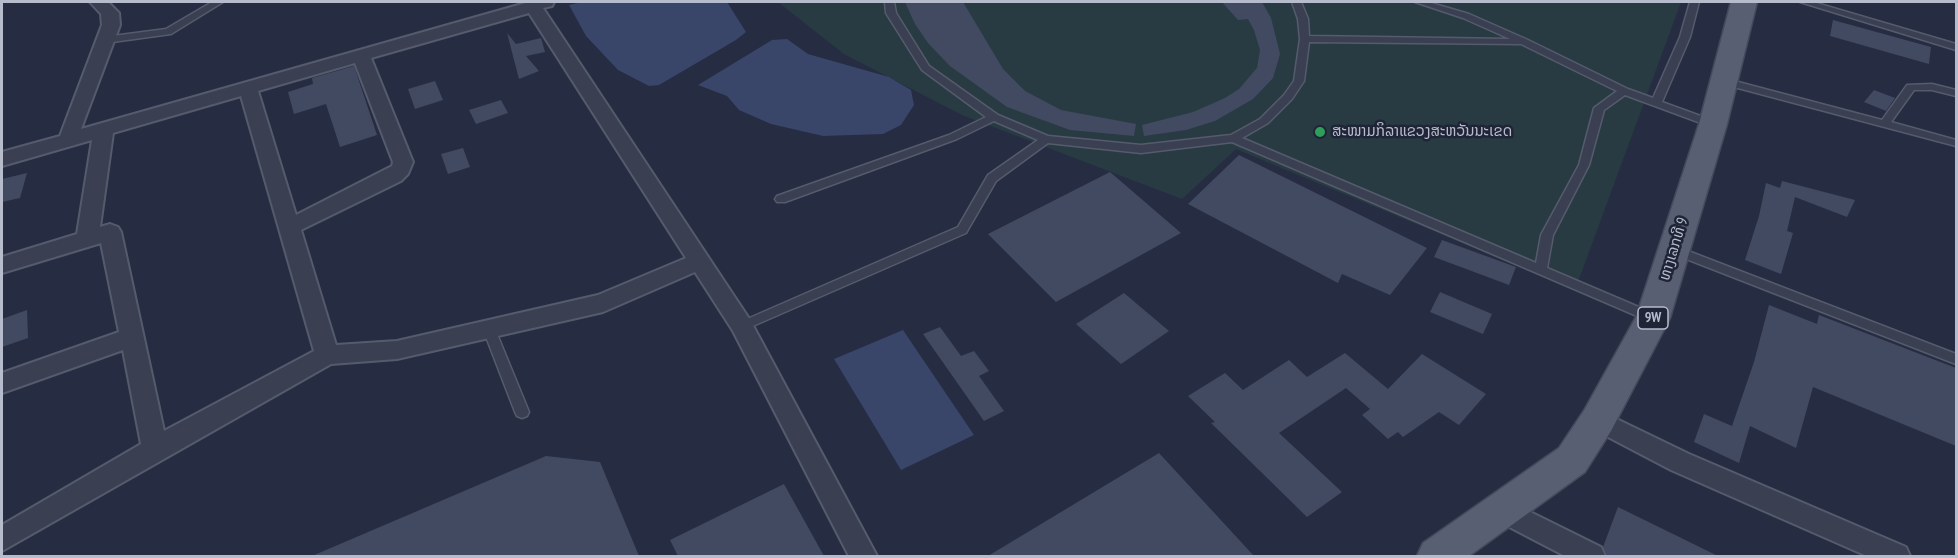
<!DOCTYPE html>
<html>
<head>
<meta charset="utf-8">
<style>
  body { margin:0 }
  #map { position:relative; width:1958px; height:558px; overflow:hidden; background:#262d42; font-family:"PT Sans Narrow",sans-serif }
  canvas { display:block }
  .frame { position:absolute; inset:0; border:3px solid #b7bccc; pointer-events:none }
</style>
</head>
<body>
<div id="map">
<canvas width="1958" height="558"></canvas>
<div class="frame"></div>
</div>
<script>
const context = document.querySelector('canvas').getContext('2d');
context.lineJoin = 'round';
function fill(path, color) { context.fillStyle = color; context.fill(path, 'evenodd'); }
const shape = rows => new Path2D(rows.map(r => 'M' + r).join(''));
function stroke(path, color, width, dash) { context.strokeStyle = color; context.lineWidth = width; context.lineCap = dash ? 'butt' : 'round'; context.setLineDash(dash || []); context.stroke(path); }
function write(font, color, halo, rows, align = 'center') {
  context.font = font + ' "PT Sans Narrow","Noto Sans Lao",sans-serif'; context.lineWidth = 5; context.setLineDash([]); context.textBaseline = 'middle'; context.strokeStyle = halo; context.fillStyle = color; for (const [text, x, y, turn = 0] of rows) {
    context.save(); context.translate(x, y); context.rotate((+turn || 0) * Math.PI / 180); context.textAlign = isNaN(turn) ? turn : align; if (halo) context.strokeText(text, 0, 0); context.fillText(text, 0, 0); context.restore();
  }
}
const green = shape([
  [778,2,1681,2,1575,290,1236,149,1182,199,962,115,844,54]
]);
const water = shape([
  [582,2,727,2,746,32,736,40,659,85,649,86,618,70,586,36,569,5],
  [787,39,808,54,889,77,911,90,914,105,901,125,883,134,823,136,771,124,739,110,727,96,698,85,772,40],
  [903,330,974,435,901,470,834,359]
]);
const building = shape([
  [905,2,963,2,1003,69,1025,91,1061,110,1136,124,1134,136,1070,130,1007,107,950,66,928,43,915,24],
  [1222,2,1262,2,1271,18,1280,54,1273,78,1253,99,1215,121,1186,130,1144,136,1142,125,1193,112,1225,98,1239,89,1257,68,1260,50,1254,30,1248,19,1238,20],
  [1833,20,1931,47,1929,64,1830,36],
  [507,33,516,44,541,38,545,52,526,56,539,71,519,79],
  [354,66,377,135,340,147,326,104,294,114,288,92,313,84,312,78],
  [435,81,443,100,415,109,408,89],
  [1874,90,1895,98,1886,111,1864,102],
  [501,100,508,113,476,124,469,110],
  [463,148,470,167,448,174,441,154],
  [1239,155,1427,248,1390,295,1342,274,1338,283,1188,204],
  [1110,172,1181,233,1056,302,988,234],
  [27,173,20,198,2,202,2,179],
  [1782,181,1855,200,1847,217,1795,197,1787,231,1793,233,1781,274,1745,260,1759,216,1766,183,1780,188],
  [1442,240,1516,267,1509,285,1434,257],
  [1440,292,1492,314,1483,334,1430,312],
  [1124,293,1169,331,1121,364,1076,324],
  [1769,305,1817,324,1819,315,1956,368,1956,446,1813,387,1796,448,1750,426,1739,463,1694,442,1704,414,1732,426,1754,362],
  [27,310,28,338,2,347,2,319],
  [940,327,961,356,974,351,989,371,979,376,1004,411,984,421,923,334],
  [1345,353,1388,389,1422,354,1486,394,1459,425,1439,412,1403,437,1398,432,1388,439,1362,415,1370,409,1346,388,1279,433,1342,492,1307,517,1211,423,1215,422,1188,396,1225,373,1243,390,1289,360,1307,377],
  [1159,453,1254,556,988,556],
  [546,456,600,462,639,556,312,556],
  [784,484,824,556,678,556,670,540],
  [1618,507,1718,556,1607,556,1603,547]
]);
const service = shape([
  [212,2,223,2,171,34,105,43,100,40,105,37,166,29,212,2],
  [885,2,894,2,896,13,929,66,998,115,1048,136,1141,145,1231,135,1260,119,1284,95,1294,81,1300,39,1298,19,1292,2,1301,2,1308,19,1309,36,1510,39,1463,18,1415,2,1428,2,1469,14,1528,40,1628,89,1653,98,1680,37,1690,2,1699,2,1690,37,1662,102,1717,122,1718,124,1717,126,1709,126,1625,95,1604,110,1589,165,1553,235,1547,268,1655,314,1657,317,1655,320,1651,322,1232,142,1141,153,1048,143,996,181,966,233,746,329,738,329,736,326,738,323,958,227,988,175,1038,140,994,121,957,139,785,202,777,202,775,199,777,196,949,135,986,117,922,70,886,13,885,2],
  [1309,42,1521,44,1617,91,1594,108,1579,165,1541,235,1536,263,1242,138,1268,123,1292,99,1304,81,1309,42],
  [1800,2,1813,2,1956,44,1956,50,1800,2],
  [1723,78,1882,120,1907,85,1932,84,1956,90,1956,96,1932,90,1914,90,1891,122,1956,140,1956,146,1719,83,1718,81,1723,78],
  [1675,246,1956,354,1956,364,1671,253,1669,250,1675,246],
  [489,324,493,326,495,329,529,412,527,416,522,418,517,416,515,412,483,329,485,326,489,324]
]);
const minor = shape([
  [90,2,108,2,119,13,120,25,81,129,529,2,554,2,552,6,543,8,750,320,877,556,849,556,733,331,695,272,603,312,397,359,331,364,2,551,2,525,141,444,123,350,2,393,2,373,119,332,101,243,2,273,2,257,77,234,92,140,2,166,2,152,60,136,102,25,101,14,90,2],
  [529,13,686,258,598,295,397,341,336,345,301,230,401,181,408,174,413,162,371,58,529,13],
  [355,63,393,162,392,166,296,215,258,91,355,63],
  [241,96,314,351,164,431,121,232,118,227,110,224,100,227,113,133,241,96],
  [1598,410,1689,454,1906,547,1910,556,1867,556,1671,470,1589,427,1585,420,1589,413,1598,410],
  [1502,498,1601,547,1605,556,1565,556,1492,518,1489,510,1492,502,1502,498]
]);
const primary = shape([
  [1731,2,1757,2,1727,124,1670,318,1611,431,1585,472,1469,556,1417,556,1423,543,1559,448,1585,409,1636,317,1699,124,1731,2]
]);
const markers = [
  [1320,132,6,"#2e9e5b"]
];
const shields = [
  [1653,318,30]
];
const shieldNames = [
  ["9W",1653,318]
];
const poiNames = [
  ["ສະໜາມກິລາແຂວງສະຫວັນນະເຂດ",1332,132]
];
const streetNames = [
  ["ທາງເລກທີ 9",1674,249,-73]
];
fill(green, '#283b43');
fill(water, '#394569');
fill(building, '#424a62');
stroke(service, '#555b6c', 3);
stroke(minor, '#555b6c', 4);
stroke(primary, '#44495b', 3);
fill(service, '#3a4052');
fill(minor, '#3a4052');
fill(primary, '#585f72');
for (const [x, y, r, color] of markers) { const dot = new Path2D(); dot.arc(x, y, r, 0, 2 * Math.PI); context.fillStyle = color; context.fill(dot); stroke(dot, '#1f2537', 2); }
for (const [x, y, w] of shields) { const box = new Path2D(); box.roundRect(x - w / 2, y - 11, w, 22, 4.5); context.fillStyle = '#1f2537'; context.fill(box); stroke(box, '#b7bccc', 1.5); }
write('bold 14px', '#b7bccc', null, shieldNames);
write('15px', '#b7bccc', '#1f2537', poiNames, 'left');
write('15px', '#b7bccc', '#1f2537', streetNames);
</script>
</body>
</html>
